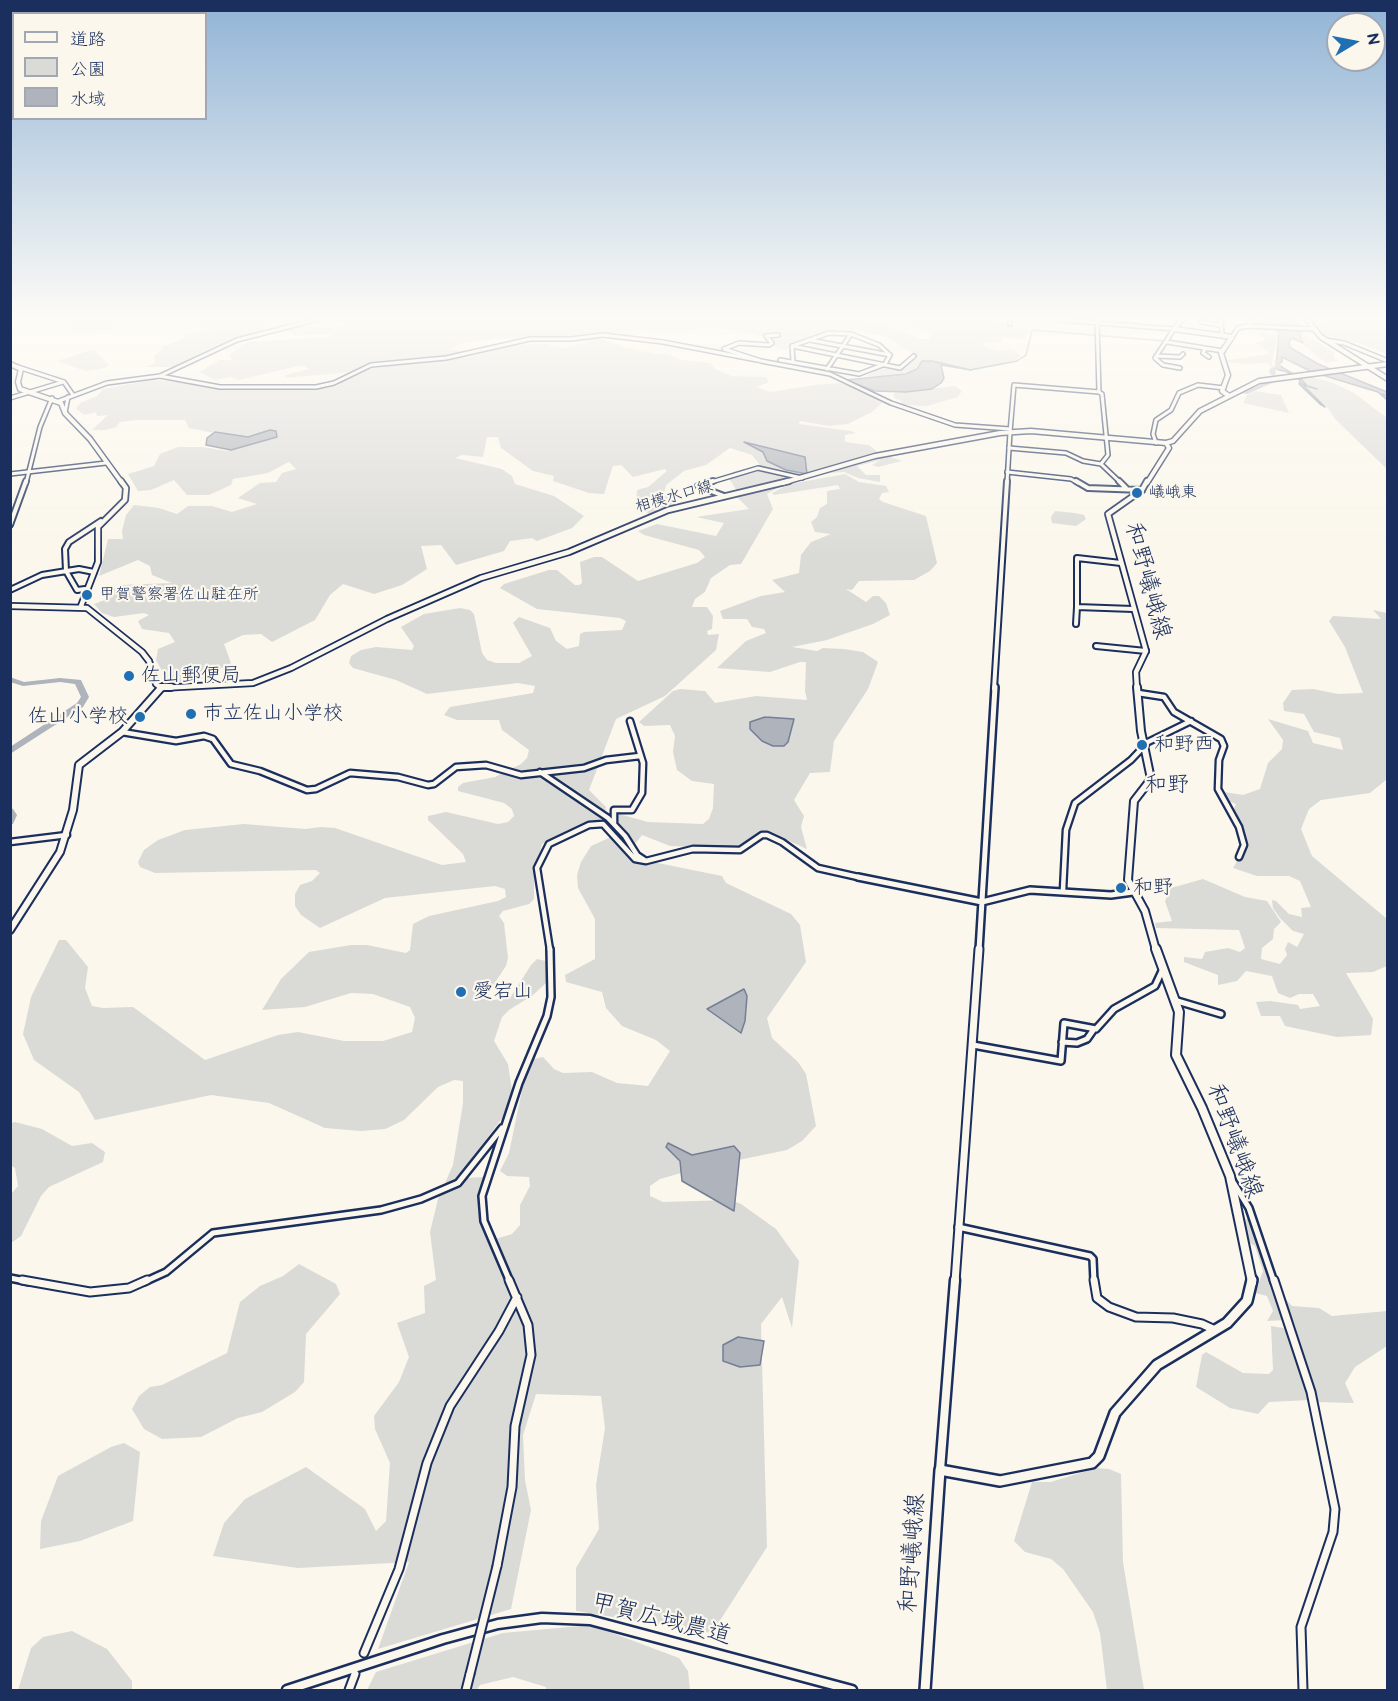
<!DOCTYPE html>
<html>
<head>
<meta charset="utf-8">
<style>
  body { margin:0 }
  #map { position:relative; width:1398px; height:1701px; overflow:hidden; background:#fbf7ec; font-family:"Balsamiq Sans","Klee One",sans-serif }
  canvas { display:block }
  .frame { position:absolute; inset:0; border:12px solid #1b2f5e; pointer-events:none }
  .legend { position:absolute; left:12px; top:12px; width:195px; height:108px; box-sizing:border-box; background:#fbf7ec; border:2px solid #a1a7b3; margin:0; padding:8px 10px; list-style:none; font-size:18px; color:#1b2f5e }
  .legend li { display:flex; align-items:center; gap:12px; height:30px }
  .legend b { width:30px; border:2px solid #a1a7b3 }
  .north { position:absolute; left:1326px; top:12px; width:60px; height:60px; box-sizing:border-box; background:#fbf7ec; border:2px solid #a1a7b3; border-radius:50%; rotate:80deg; font-size:16px; font-weight:700; line-height:24px; text-align:center; color:#1b2f5e }
  .north::after { content:''; display:block; margin:auto; width:21px; height:27px; background:#1f6fb2; clip-path:polygon(50% 0,100% 100%,50% 72%,0 100%) }
</style>
</head>
<body>
<div id="map">
<canvas width="1398" height="1701"></canvas>
<div class="frame"></div>
<ul class="legend">
<li><b style="height:8px;background:#fbf7ec"></b>道路</li>
<li><b style="height:16px;background:#dadad7"></b>公園</li>
<li><b style="height:16px;background:#afb3bb"></b>水域</li>
</ul>
<div class="north">N</div>
</div>
<script>
const context = document.querySelector('canvas').getContext('2d');
context.lineJoin = 'round';
function fill(path, color) { context.fillStyle = color; context.fill(path, 'evenodd'); }
const shape = rows => new Path2D(rows.map(r => 'M' + r).join(''));
function stroke(path, color, width, dash) { context.strokeStyle = color; context.lineWidth = width; context.lineCap = dash ? 'butt' : 'round'; context.setLineDash(dash || []); context.stroke(path); }
function write(font, color, halo, rows, align = 'center') {
  context.font = font + ' "Balsamiq Sans","Klee One",sans-serif'; context.lineWidth = 4.5; context.setLineDash([]); context.textBaseline = 'middle'; context.strokeStyle = halo; context.fillStyle = color; for (const [text, x, y, turn = 0] of rows) {
    context.save(); context.translate(x, y); context.rotate((+turn || 0) * Math.PI / 180); context.textAlign = isNaN(turn) ? turn : align; if (halo) context.strokeText(text, 0, 0); context.fillText(text, 0, 0); context.restore();
  }
}
const green = shape([
  [74,320,120,320,111,325,114,326,111,329,74,332,71,329,74,326,89,324,73,325],
  [199,320,302,320,290,324,274,323,265,326,263,331,236,340,177,367,145,367,155,363,154,356,162,350,162,347,184,339,184,335,216,328,201,327,196,324],
  [318,320,864,320,888,324,891,328,921,339,929,339,933,333,910,326,909,322,901,320,995,320,1029,330,1025,340,1004,337,999,343,983,342,985,347,1000,351,1012,349,1021,355,1016,360,969,371,932,361,919,364,912,372,881,377,866,376,880,368,897,370,918,357,887,337,856,330,837,329,792,344,786,350,775,347,774,340,739,330,705,327,679,332,638,330,562,338,495,339,466,342,450,349,462,351,464,358,515,345,546,344,564,348,590,342,588,338,598,338,621,346,656,354,668,354,682,360,710,363,715,369,732,376,766,377,769,382,757,387,770,392,815,385,839,383,855,387,882,403,872,412,848,424,829,426,800,421,799,424,851,431,856,433,845,435,845,442,869,445,879,453,902,461,878,467,872,465,881,460,857,466,866,475,880,475,880,482,858,478,844,472,830,473,780,483,781,486,767,494,773,509,741,564,730,565,711,578,705,592,695,599,692,607,707,607,713,616,712,629,707,631,708,635,719,634,716,650,665,696,616,719,589,790,606,807,604,821,568,830,542,844,534,876,534,899,529,904,503,911,499,916,504,923,508,958,506,966,488,993,493,1000,510,998,531,965,537,959,546,961,547,976,546,983,533,995,509,1010,502,1017,494,1041,508,1064,512,1091,503,1117,473,1157,465,1178,485,1177,483,1220,485,1231,492,1240,512,1234,520,1225,520,1205,530,1186,529,1177,507,1176,500,1171,509,1153,523,1085,534,1059,543,1057,554,1069,563,1073,592,1072,617,1083,648,1086,670,1051,656,1040,622,1026,606,1008,602,992,566,982,565,975,595,959,595,919,578,888,577,875,581,862,591,846,611,837,628,857,722,876,726,883,791,914,800,925,806,962,767,1018,772,1038,798,1062,806,1074,816,1126,802,1141,787,1150,695,1169,660,1179,650,1186,650,1196,663,1202,731,1200,741,1204,776,1229,799,1261,792,1328,782,1297,761,1324,767,1547,712,1633,576,1611,576,1568,599,1529,596,1485,605,1428,601,1396,536,1394,523,1435,525,1480,531,1510,511,1609,378,1649,409,1562,298,1568,213,1556,224,1523,245,1499,306,1467,365,1509,376,1531,386,1521,390,1463,375,1429,374,1416,399,1382,409,1357,397,1323,425,1313,424,1286,436,1280,430,1232,438,1199,453,1165,463,1103,463,1081,454,1080,438,1087,404,1120,385,1129,361,1131,325,1128,269,1103,211,1095,95,1120,79,1092,34,1060,23,1034,31,997,59,940,66,940,88,967,85,988,92,1006,103,1008,133,1007,205,1060,278,1035,298,1032,344,1041,383,1041,412,1032,415,1018,410,1007,373,994,351,993,305,1007,262,1010,281,979,309,952,351,945,367,945,406,953,410,950,413,924,429,916,498,901,506,897,505,889,495,886,385,898,320,928,301,915,295,906,295,894,300,885,312,881,320,873,316,870,155,873,140,867,138,862,144,850,158,840,185,830,244,824,305,829,321,827,335,828,442,865,466,862,463,854,428,820,428,816,446,812,498,824,508,822,514,816,512,809,504,803,458,791,458,787,463,783,495,777,521,764,527,758,529,750,502,730,499,720,457,720,444,715,450,707,533,693,535,686,518,683,427,694,396,680,353,668,349,663,351,656,361,650,376,647,412,650,414,646,401,627,424,614,460,608,470,610,474,614,482,653,487,660,496,663,519,663,532,656,513,623,519,617,550,628,556,641,567,649,579,646,580,634,584,632,622,630,626,621,620,618,537,609,500,588,504,584,549,570,557,570,575,585,579,585,582,583,580,562,594,557,602,557,638,581,697,563,705,557,699,550,644,535,638,531,657,524,716,536,724,523,696,517,749,509,734,494,758,487,737,491,730,480,732,472,760,465,752,455,730,448,706,465,684,471,666,485,664,493,677,498,676,505,649,514,636,505,637,490,648,487,667,471,665,469,633,477,621,465,613,466,604,494,589,493,553,481,554,476,533,471,501,448,498,437,487,437,483,457,462,455,455,458,502,469,512,476,515,484,554,496,584,516,572,528,537,541,532,538,510,541,504,551,456,565,441,545,421,546,427,569,402,585,374,594,343,584,330,595,315,620,272,642,261,634,243,635,224,644,231,663,190,685,169,684,156,660,158,649,175,642,169,633,142,629,138,621,149,615,144,613,114,617,102,613,94,604,113,597,102,593,121,585,172,583,152,575,150,566,138,560,99,576,108,539,123,539,122,531,126,515,134,505,159,508,177,514,188,506,212,506,232,512,257,504,238,498,260,483,276,482,282,473,296,469,289,462,268,473,233,479,231,485,209,495,187,495,174,480,151,490,138,491,128,474,154,466,160,454,178,447,202,447,227,451,275,432,266,431,249,438,229,436,189,428,185,420,136,420,120,422,116,427,106,430,92,430,108,415,97,416,96,412,85,415,76,409,80,403,97,396,103,389,152,380,184,382,213,389,314,389,337,386,359,371,400,362,372,364,352,372,285,378,285,375,309,369,305,366,298,366,239,380,231,377,215,380,200,372,219,360,232,360,230,354,248,342,328,337,332,334,295,336,289,330,294,326,332,328,343,326,343,323,318,324,310,321],
  [1325,320,1387,320,1387,354,1361,344,1325,336,1316,324],
  [1260,327,1268,329,1265,331,1271,336,1275,334,1273,328,1278,332,1272,364,1276,370,1270,369,1271,366,1268,363,1243,364,1223,361,1268,354,1267,350,1254,343,1265,340,1257,334,1262,333],
  [1297,330,1334,352,1334,358,1339,361,1326,363,1303,345],
  [94,349,109,365,105,368,85,371,57,361],
  [1290,371,1333,383,1354,393,1387,418,1387,469,1335,419,1328,408,1301,385,1301,382,1307,386,1301,379],
  [955,386,962,391,958,397,927,406,902,405,901,401,894,398,894,393],
  [1254,391,1281,395,1289,413,1243,403,1247,395],
  [845,474,859,482,886,486,889,492,882,493,879,499,883,502,926,516,937,563,930,571,914,580,859,581,852,590,846,589,866,602,873,596,879,596,886,603,890,615,873,624,827,640,792,647,817,651,823,648,844,649,863,652,878,662,868,689,834,741,830,772,810,773,794,800,804,816,801,827,807,849,769,832,761,833,745,845,730,848,670,846,642,835,635,844,611,815,619,814,648,822,703,824,709,819,713,808,714,784,692,781,677,770,673,752,675,736,670,725,644,726,639,722,673,691,680,689,705,691,715,703,756,696,807,700,805,691,806,662,800,662,770,672,717,668,746,641,766,633,764,629,752,627,747,619,723,619,720,611,761,596,785,592,772,580,799,573,801,555,811,542,831,534,815,532,811,522,817,517,820,508,827,504,827,491,840,489,838,485,774,495,772,493,790,484],
  [1055,511,1075,513,1084,515,1086,519,1076,526,1052,523,1051,517],
  [1373,610,1387,613,1386,780,1370,793,1321,800,1309,809,1301,829,1312,856,1387,919,1387,966,1373,972,1346,973,1373,1019,1371,1035,1337,1037,1285,1026,1280,1016,1261,1016,1256,1002,1270,1001,1298,1005,1300,1009,1320,1006,1313,994,1299,994,1290,998,1278,993,1272,976,1246,971,1237,981,1218,985,1218,975,1184,962,1184,957,1202,959,1205,952,1228,948,1240,952,1245,948,1239,930,1156,928,1155,923,1172,921,1165,901,1171,888,1203,879,1245,897,1267,901,1281,922,1274,929,1273,939,1262,948,1261,959,1280,964,1287,955,1285,949,1288,942,1297,947,1304,934,1293,931,1280,918,1273,908,1272,900,1276,901,1289,914,1302,917,1301,908,1311,907,1300,881,1289,876,1257,876,1233,868,1246,846,1233,811,1236,804,1226,800,1224,792,1243,795,1260,789,1268,763,1282,749,1283,740,1268,719,1308,731,1313,743,1343,750,1340,738,1314,732,1304,714,1284,711,1283,703,1292,690,1313,689,1338,694,1363,693,1345,647,1329,621,1333,616,1381,619],
  [15,1122,42,1129,72,1146,92,1143,105,1152,103,1162,49,1187,41,1196,21,1236,11,1243,11,1194,18,1186,15,1168,10,1165,11,1123],
  [1248,1218,1253,1224,1276,1289,1292,1306,1319,1308,1332,1316,1387,1311,1387,1346,1355,1367,1345,1383,1354,1403,1318,1402,1294,1323,1285,1320,1267,1321,1273,1311,1267,1296,1255,1293,1263,1271,1255,1246,1250,1243,1244,1221],
  [299,1264,336,1284,340,1294,306,1334,304,1382,295,1392,262,1412,238,1418,201,1437,162,1439,144,1429,132,1409,139,1396,150,1387,162,1385,227,1353,240,1302,260,1286,283,1276],
  [1271,1326,1289,1329,1310,1400,1269,1402,1258,1414,1230,1408,1196,1387,1202,1355,1206,1352,1243,1373,1269,1374,1273,1370],
  [124,1443,140,1452,133,1521,80,1541,40,1549,41,1521,58,1476,111,1447],
  [1096,1468,1109,1469,1121,1474,1123,1562,1144,1690,1107,1690,1100,1633,1093,1612,1063,1569,1051,1559,1025,1552,1014,1541,1032,1482,1051,1482],
  [591,1625,679,1658,688,1671,690,1690,546,1690,546,1687,513,1677,480,1685,477,1690,367,1690,376,1672,503,1633],
  [72,1631,107,1649,132,1681,132,1690,18,1690,31,1648,43,1637]
]);
const water = shape([
  [1265,320,1294,320,1303,332,1297,330,1303,343,1291,338,1289,344,1291,348,1318,364,1387,392,1387,396,1382,394,1387,400,1378,392,1312,372,1282,357,1282,362,1277,364,1301,379,1307,386,1317,389,1304,385,1301,383,1325,407,1320,404,1299,384,1300,380,1287,372,1276,369,1279,332,1265,320],
  [922,361,932,361,971,370,941,365,944,378,941,383,932,389,906,392,875,391,846,380,906,374,917,369,922,361],
  [270,430,276,431,277,437,231,450,206,445,207,438,215,432,248,437,270,430],
  [744,442,805,457,807,474,786,470,767,461,763,452,744,442],
  [765,717,794,719,788,742,784,746,773,746,762,741,750,729,750,722,765,717],
  [744,989,747,996,745,1021,741,1033,707,1009,744,989],
  [668,1143,692,1155,734,1146,740,1153,734,1211,682,1181,680,1161,666,1147,668,1143],
  [738,1337,764,1341,760,1365,740,1367,723,1361,723,1345,738,1337]
]);
const stream = shape([
  [970,370,1017,361,1026,355,1032,330,1165,341,1168,341,1175,331]
]);
const river = shape([
  [1275,360,1279,360,1281,367,1275,371,1276,374,1273,376,1270,374,1269,370,1275,366,1275,360],
  [1277,377,1280,379,1279,380,1247,394,1242,393,1277,377],
  [10,677,24,682,60,678,81,680,89,697,83,707,10,754,10,747,77,703,81,697,75,684,60,682,23,686,10,682,10,677],
  [10,808,13,809,17,815,13,824,10,825,10,808]
]);
const minorFar4 = shape([
  [1010,320,1010,324],
  [1061,320,1174,329,1155,358,1163,365,1180,368],
  [1097,320,1099,392,1102,394,1108,455,1101,464],
  [1221,320,1222,335],
  [1201,322,1221,325],
  [1249,326,1249,322,1262,320],
  [1232,337,1238,328,1247,326,1314,329],
  [810,340,890,355],
  [1325,340,1344,343,1388,361],
  [1167,342,1223,351],
  [792,346,900,368,914,356],
  [792,346,829,333,851,334,879,345,890,355],
  [792,346,793,361],
  [1205,349,1203,353,1209,357],
  [1156,356,1180,357,1183,354],
  [780,360,859,374,885,364,890,355],
  [18,367,64,382,73,395],
  [827,369,851,334],
  [160,376,220,387,316,387,334,383,371,365,446,358,530,339,571,339,603,335,663,342,757,360],
  [10,398,63,382],
  [65,413,68,397],
  [1010,432,1014,385,1099,392],
  [1156,443,1153,434,1156,420,1171,410,1179,393,1198,385,1224,388],
  [1009,448,1066,453,1083,461,1101,464,1121,483],
  [1007,472,1071,479,1078,483],
  [26,483,40,427,52,398],
  [708,483,758,468,802,478]
]);
const minorFar3 = shape([
  [713,481,698,486,724,496],
  [1076,481,1088,488,1142,490],
  [1119,481,1126,488],
  [10,525,26,481],
  [85,589,77,590,66,571,65,549,69,542,101,521],
  [10,590,42,575,79,569,94,572],
  [1077,607,1077,558,1121,563],
  [1076,624,1077,607,1133,609],
  [1096,646,1146,651]
]);
const minorFar2 = shape([
  [1138,693,1164,697,1174,712,1221,739,1224,746,1219,760,1218,789,1239,827,1244,845,1239,857],
  [122,732,176,741,204,736,213,739,231,764,260,771,307,790,316,789,350,773,398,777,428,785,434,784,456,767,486,765,521,775,584,768,606,760,640,756],
  [540,772,608,818,625,836,637,855,646,861,693,849,740,850,762,835,767,835,782,842,818,868,858,877],
  [614,824,614,810,632,810,642,793,643,763,630,721],
  [10,842,67,835],
  [1063,890,1066,830,1075,803,1131,760,1148,742,1191,721],
  [550,950,537,868,549,844,589,825,603,824,635,859,646,861]
]);
const minorFar1 = shape([
  [1174,1000,1221,1014],
  [1062,1042,1077,1043,1087,1039,1094,1029],
  [973,1045,1061,1061,1064,1023,1096,1029,1114,1009,1155,986,1162,971],
  [1230,1177,1249,1208,1274,1282],
  [958,1227,1090,1256,1093,1259,1094,1282],
  [10,1278,30,1282],
  [144,1282,166,1272,213,1233,381,1210,421,1199,458,1183,502,1128],
  [510,1282,484,1221,482,1196,519,1083,547,1016,551,997,550,949]
]);
const minor = shape([
  [22,1280,90,1292,129,1288,147,1280],
  [1094,1280,1097,1298,1109,1307,1136,1317,1173,1318,1202,1324,1215,1330],
  [1274,1280,1311,1392,1335,1509,1333,1532,1301,1627,1303,1690],
  [497,1566,512,1487,515,1426,531,1355,528,1325,509,1280],
  [364,1653,399,1569,427,1463,450,1406,499,1331,517,1297],
  [349,1690,355,1674],
  [466,1690,470,1674]
]);
const tertiaryFar4 = shape([
  [778,335,766,336,772,343,769,345,739,343,724,349,761,361,830,374,891,403,955,425,1010,429],
  [59,401,107,383,160,376,237,340,315,320],
  [10,474,106,463],
  [1007,483,1010,432]
]);
const tertiaryFar3 = shape([
  [994,689,1007,481]
]);
const tertiaryFar2 = shape([
  [858,877,982,902,1030,890,1111,895,1133,892],
  [979,950,995,687]
]);
const tertiaryFar1 = shape([
  [955,1282,979,949]
]);
const tertiary = shape([
  [940,1470,955,1280],
  [287,1690,443,1639,498,1624,542,1618,590,1620,852,1690]
]);
const secondaryFar4 = shape([
  [1182,320,1174,329,1232,337,1221,353,1228,375,1222,391,1229,396],
  [1307,320,1321,337,1388,379],
  [10,364,21,369,18,382,20,389,61,403,65,413,90,439,122,483],
  [782,483,875,456,1000,433,1031,431,1166,443,1173,441,1200,411,1259,381,1388,364],
  [1147,483,1169,448,1166,443]
]);
const secondaryFar3 = shape([
  [10,606,87,608,142,652,149,661,156,684,161,688,253,683,291,668,387,619,481,578,569,552,668,510,789,481],
  [81,606,98,562,98,527,125,500,126,488,121,481],
  [1137,689,1136,672,1146,651,1108,514,1142,490,1147,481]
]);
const secondaryFar2 = shape([
  [160,687,171,687],
  [1137,687,1141,731,1151,779,1134,801,1128,880,1145,911,1156,950],
  [10,930,60,852,73,810,79,765,122,732,161,688]
]);
const secondaryFar1 = shape([
  [1156,949,1179,1012,1176,1055,1202,1108,1230,1176,1252,1282]
]);
const secondary = shape([
  [925,1690,940,1470,1000,1481,1092,1463,1099,1456,1115,1413,1157,1365,1227,1323,1247,1301,1252,1280]
]);
const minorBridge = shape([
  [470,1674,497,1566]
]);
const markers = [
  [1137,493,6,"#1f6fb2"],
  [87,595,6,"#1f6fb2"],
  [129,676,6,"#1f6fb2"],
  [191,714,6,"#1f6fb2"],
  [140,717,6,"#1f6fb2"],
  [1142,745,6,"#1f6fb2"],
  [1121,888,6,"#1f6fb2"],
  [461,992,6,"#1f6fb2"]
];
const farPoinames = [
  ["嶬峨東",1149,493],
  ["甲賀警察署佐山駐在所",99,595]
];
const farStreetnames = [
  ["相模水口線",674,497,-16]
];
const poiNames = [
  ["佐山郵便局",141,676],
  ["市立佐山小学校",203,714],
  ["佐山小学校",128,717,"right"],
  ["和野西",1154,745],
  ["和野",1133,888],
  ["愛宕山",473,992]
];
const quarterNames = [
  ["和野",1167,785]
];
const nearStreetnames = [
  ["和野嶬峨線",1147,581,75],
  ["和野嶬峨線",1234,1141,70],
  ["和野嶬峨線",913,1553,-86],
  ["甲賀広域農道",661,1620,14]
];
fill(green, '#dadad7');
fill(water, '#afb3bb');
stroke(water, '#747e96', 1.5);
stroke(stream, '#747e96', 1.5);
fill(river, '#afb3bb');
stroke(minorFar4, '#1b2f5e', 6);
stroke(minorFar3, '#1b2f5e', 8);
stroke(minorFar2, '#1b2f5e', 9);
stroke(minorFar1, '#1b2f5e', 10);
stroke(minor, '#1b2f5e', 11);
stroke(tertiaryFar4, '#1b2f5e', 6);
stroke(tertiaryFar3, '#1b2f5e', 8);
stroke(tertiaryFar2, '#1b2f5e', 10);
stroke(tertiaryFar1, '#1b2f5e', 11);
stroke(tertiary, '#1b2f5e', 13);
stroke(secondaryFar4, '#1b2f5e', 7);
stroke(secondaryFar3, '#1b2f5e', 8);
stroke(secondaryFar2, '#1b2f5e', 10);
stroke(secondaryFar1, '#1b2f5e', 12);
stroke(secondary, '#1b2f5e', 14);
stroke(minorFar4, '#fbf7ec', 3);
stroke(minorFar3, '#fbf7ec', 4);
stroke(minorFar2, '#fbf7ec', 4.5);
stroke(minorFar1, '#fbf7ec', 5);
stroke(minor, '#fbf7ec', 7);
stroke(tertiaryFar4, '#fbf7ec', 3);
stroke(tertiaryFar3, '#fbf7ec', 4);
stroke(tertiaryFar2, '#fbf7ec', 5);
stroke(tertiaryFar1, '#fbf7ec', 7);
stroke(tertiary, '#fbf7ec', 8);
stroke(secondaryFar4, '#fbf7ec', 4);
stroke(secondaryFar3, '#fbf7ec', 4.5);
stroke(secondaryFar2, '#fbf7ec', 6);
stroke(secondaryFar1, '#fbf7ec', 8);
stroke(secondary, '#fbf7ec', 9);
stroke(minorBridge, '#1b2f5e', 11, []);
stroke(minorBridge, '#fbf7ec', 7);
const sky = context.createLinearGradient(0, 0, 0, 558);
sky.addColorStop(0, '#91b4d6');
sky.addColorStop(0.57, '#fdfbf6');
sky.addColorStop(1, '#fdfbf600');
context.fillStyle = sky;
context.fillRect(0, 0, 1398, 558);
for (const [x, y, r, color] of markers) { const dot = new Path2D(); dot.arc(x, y, r, 0, 2 * Math.PI); context.fillStyle = color; context.fill(dot); stroke(dot, '#fbf7ec', 2); }
write('16px', '#1b2f5e', '#fbf7ec', farPoinames, 'left');
write('16px', '#1b2f5e', '#fbf7ec', farStreetnames);
write('20px', '#1b2f5e', '#fbf7ec', poiNames, 'left');
write('22px', '#1b2f5e', '#fbf7ec', quarterNames);
write('24px', '#1b2f5e', '#fbf7ec', nearStreetnames);
</script>
</body>
</html>
